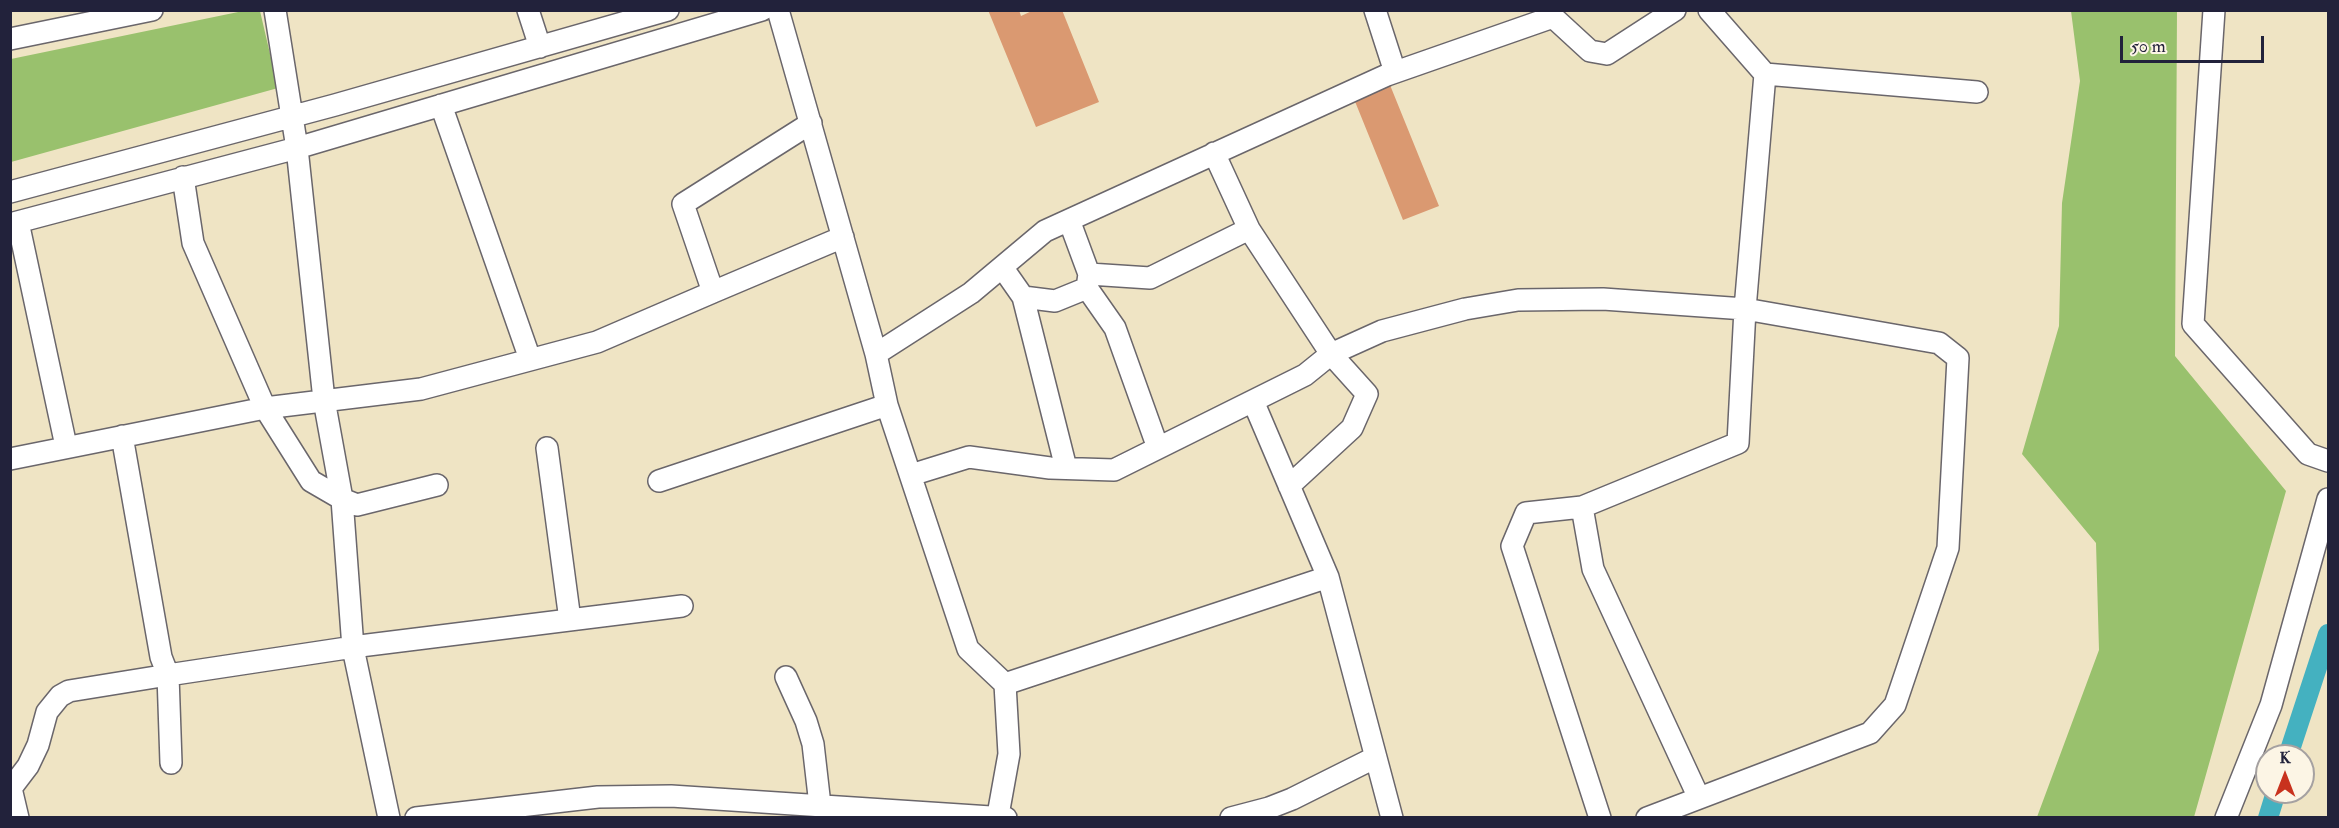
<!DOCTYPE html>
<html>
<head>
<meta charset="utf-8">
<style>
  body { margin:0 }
  #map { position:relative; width:2339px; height:828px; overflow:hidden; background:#efe4c4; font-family:"IM FELL Double Pica",serif }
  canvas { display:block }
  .frame { position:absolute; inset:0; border:12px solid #22223b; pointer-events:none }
  .north { position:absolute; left:2255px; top:744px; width:60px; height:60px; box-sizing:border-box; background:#fcf5e5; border:2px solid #a5a1a1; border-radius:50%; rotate:0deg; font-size:16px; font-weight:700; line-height:24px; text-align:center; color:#22223b }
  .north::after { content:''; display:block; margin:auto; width:21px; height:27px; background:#c8321e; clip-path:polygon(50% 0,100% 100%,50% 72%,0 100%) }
  .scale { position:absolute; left:2120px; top:36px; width:144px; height:27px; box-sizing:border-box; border:3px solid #22223b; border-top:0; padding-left:8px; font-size:18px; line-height:21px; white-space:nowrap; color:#22223b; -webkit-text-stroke:4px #fcf5e5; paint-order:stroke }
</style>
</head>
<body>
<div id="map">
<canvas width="2339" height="828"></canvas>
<div class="frame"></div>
<div class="north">K</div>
<div class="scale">50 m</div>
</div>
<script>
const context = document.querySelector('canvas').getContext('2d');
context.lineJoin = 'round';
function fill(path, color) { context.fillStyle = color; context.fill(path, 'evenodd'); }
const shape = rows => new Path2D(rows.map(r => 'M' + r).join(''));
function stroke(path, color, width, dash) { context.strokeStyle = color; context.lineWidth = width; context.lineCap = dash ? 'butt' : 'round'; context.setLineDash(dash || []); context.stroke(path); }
const green = shape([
  [243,11,260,11,278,88,11,162,11,59],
  [2071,11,2177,11,2175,356,2286,491,2194,817,2037,817,2099,650,2096,543,2022,454,2059,326,2062,203,2080,81]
]);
const canal = shape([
  [2288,756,2328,634],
  [2268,818,2276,792]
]);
const building = shape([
  [988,10,1019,10,1021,16,1034,10,1062,10,1099,102,1036,127],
  [1390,85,1439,206,1403,220,1354,99]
]);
const minor = shape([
  [275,10,297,148,324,400,342,499,353,648,389,818],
  [528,10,540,47],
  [778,10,876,354],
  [1375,10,1395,72],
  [1552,10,1553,17,1590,51,1607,54,1675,10],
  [1709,10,1765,74],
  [2214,10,2193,324,2308,454,2328,461],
  [10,39,152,10],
  [441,105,530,359],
  [811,123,683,204,713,292,843,237],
  [1214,153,1249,229,1331,354,1367,394,1352,428,1289,486],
  [183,177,193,243,265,408,311,481,342,499,357,505,437,485],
  [10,192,335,105,668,10],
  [18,222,66,446],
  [10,224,297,148,762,10],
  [1002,267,1023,297,1055,301,1087,288,1089,274,1069,220],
  [1089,274,1150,278,1249,229],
  [1087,288,1115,328,1158,448],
  [1023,297,1066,468],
  [1253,401,1328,577,1392,818],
  [122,436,161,657,168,675,360,646,682,606],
  [547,448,570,620],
  [10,459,265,408,421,389,597,342,713,292],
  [911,475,969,457,1050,468,1114,470,1305,375,1331,354,1382,331,1465,309,1518,300,1603,299,1745,309,1939,343,1958,358,1948,548,1895,705,1870,733,1647,818],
  [659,481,887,405],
  [1582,507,1593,569,1699,798],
  [786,677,806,721,813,744,820,805],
  [1005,684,1328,577],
  [10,784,18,818],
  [12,787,28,766,38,745,47,712,60,696,69,691,168,675,171,763],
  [998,815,1009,754,1005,684,968,649,887,405,876,354,971,293,1045,231,1387,75,1553,17],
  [416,818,598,797,671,796,1006,818],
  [1231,818,1269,808,1292,799,1374,758],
  [1600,818,1512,546,1526,513,1582,507,1738,443,1745,309,1765,74,1977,92],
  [2226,818,2271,705,2328,499]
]);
fill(green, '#99c16d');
stroke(canal, '#44b1c0', 20);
fill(building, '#da9971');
stroke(minor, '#6a666b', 24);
stroke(minor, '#fff', 21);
</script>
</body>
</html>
